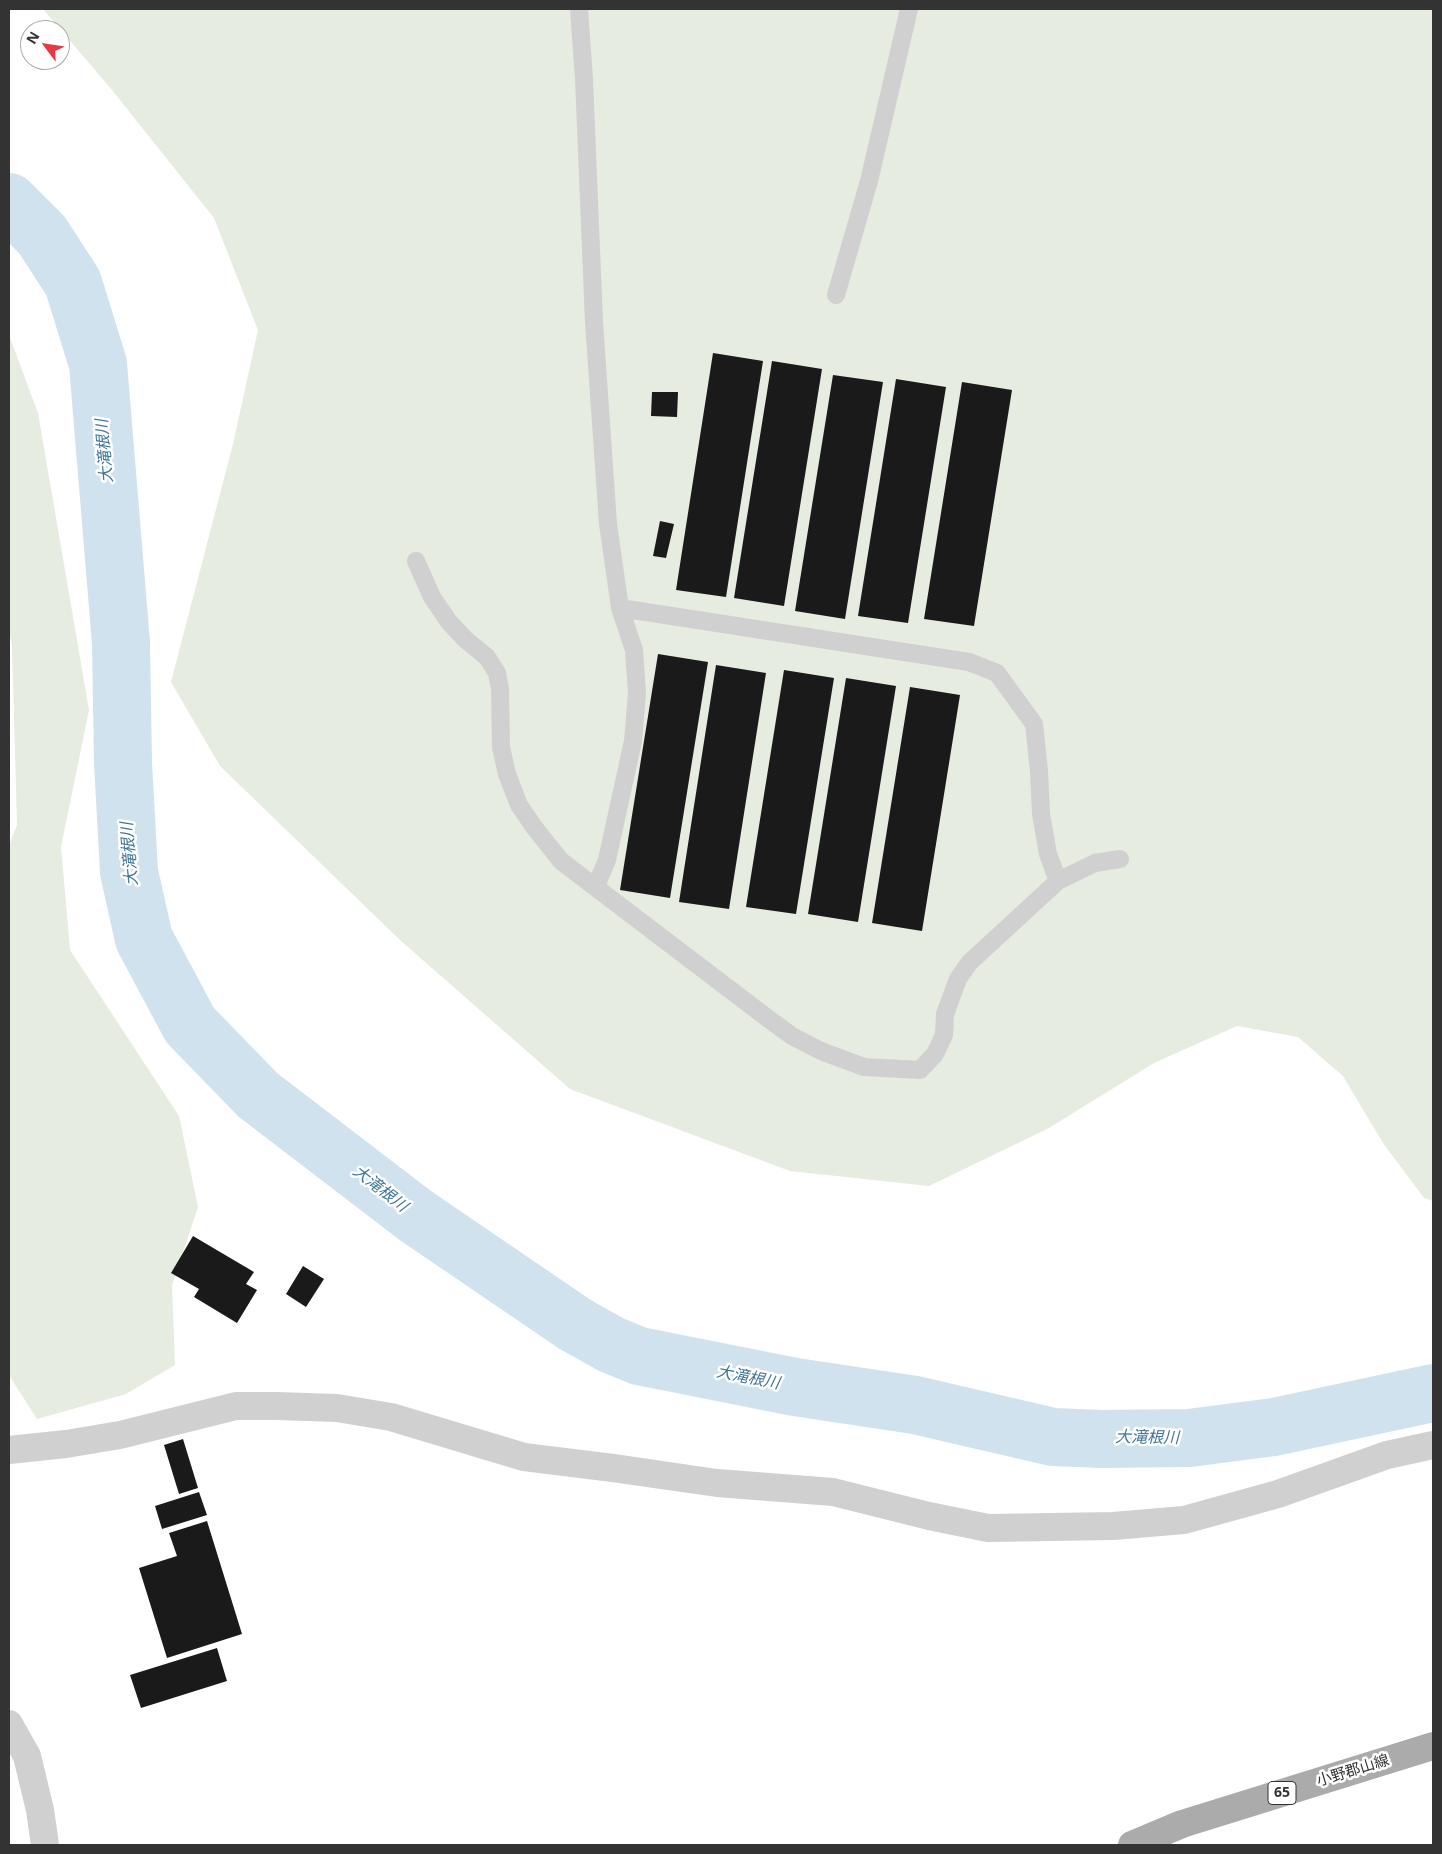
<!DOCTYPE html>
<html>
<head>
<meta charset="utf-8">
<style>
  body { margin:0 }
  #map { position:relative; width:1442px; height:1854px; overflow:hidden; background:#fff; font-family:"Open Sans",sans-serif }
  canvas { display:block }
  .frame { position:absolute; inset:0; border:10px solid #333; pointer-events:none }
  .north { position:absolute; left:20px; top:20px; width:50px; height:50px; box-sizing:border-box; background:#fff; border:1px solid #adadad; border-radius:50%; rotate:301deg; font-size:14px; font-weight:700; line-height:20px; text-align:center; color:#333 }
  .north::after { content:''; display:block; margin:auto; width:18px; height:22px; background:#e63946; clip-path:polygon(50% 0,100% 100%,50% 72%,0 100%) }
</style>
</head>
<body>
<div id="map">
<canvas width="1442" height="1854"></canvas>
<div class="frame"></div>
<div class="north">N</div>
</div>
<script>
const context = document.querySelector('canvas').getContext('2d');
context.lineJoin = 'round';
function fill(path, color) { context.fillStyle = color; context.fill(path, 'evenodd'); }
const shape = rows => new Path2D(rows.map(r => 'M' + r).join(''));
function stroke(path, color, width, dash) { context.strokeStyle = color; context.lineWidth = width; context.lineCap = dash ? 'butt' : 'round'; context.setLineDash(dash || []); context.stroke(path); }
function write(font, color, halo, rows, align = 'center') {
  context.font = font + ' "Open Sans","Noto Sans JP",sans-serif'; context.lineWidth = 5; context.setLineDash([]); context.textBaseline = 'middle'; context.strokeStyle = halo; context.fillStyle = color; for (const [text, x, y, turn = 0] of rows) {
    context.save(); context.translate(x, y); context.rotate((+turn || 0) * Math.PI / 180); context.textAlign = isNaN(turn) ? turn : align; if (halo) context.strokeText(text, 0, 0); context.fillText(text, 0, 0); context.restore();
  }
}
const green = shape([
  [43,9,1433,9,1433,1201,1424,1198,1383,1143,1343,1076,1298,1037,1237,1026,1154,1063,1049,1128,929,1186,790,1171,570,1089,401,941,220,766,171,682,233,444,258,330,214,218,112,90],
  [9,335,38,413,89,710,61,847,70,950,179,1116,198,1207,172,1285,175,1365,126,1394,37,1419,9,1375,9,845,17,825,12,645,9,631]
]);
const river = shape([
  [9,202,42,235,73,283,98,364,121,643,123,763,129,872,144,939,190,1025,258,1095,416,1216,576,1325,612,1345,639,1356,795,1387,915,1405,1053,1437,1102,1439,1189,1438,1274,1427,1433,1393]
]);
const building = shape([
  [713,353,763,361,726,597,676,590],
  [772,361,822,369,784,606,734,598],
  [833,375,883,382,845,619,795,611],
  [896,379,946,387,908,623,858,616],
  [962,382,1012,390,974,626,924,619],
  [652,392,678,392,677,417,651,416],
  [660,521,674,524,666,558,653,556],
  [658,654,708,662,670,898,620,890],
  [716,665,766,673,729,909,679,902],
  [784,670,834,678,796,914,746,907],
  [846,678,896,686,858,922,808,914],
  [910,687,960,695,922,931,872,923],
  [193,1236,254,1272,246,1284,257,1290,237,1323,194,1297,199,1289,171,1273],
  [303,1266,324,1279,306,1307,286,1294],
  [183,1439,198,1488,179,1494,164,1445],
  [199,1492,207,1515,162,1529,155,1506],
  [207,1521,242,1634,167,1658,139,1568,177,1556,169,1533],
  [217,1648,227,1681,141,1708,130,1675]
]);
const service = shape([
  [579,9,584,79,594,322,608,524,620,608,634,650,637,693,633,741,607,860,596,886],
  [836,295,869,181,909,9],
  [416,561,432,597,449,622,466,640,487,657,497,673,500,689,501,747,507,774,519,805,534,827,561,861,766,1017,792,1036,821,1051,864,1067,920,1070,935,1054,944,1035,945,1014,958,979,969,963,1058,881,1095,863,1120,859],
  [620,608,969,662,997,673,1034,724,1039,771,1041,814,1048,854,1058,881]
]);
const minor = shape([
  [9,1450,66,1444,120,1435,236,1406,276,1406,337,1408,391,1417,524,1457,613,1468,717,1483,833,1492,929,1516,988,1528,1113,1526,1184,1520,1278,1494,1387,1455,1433,1445],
  [9,1724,27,1756,40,1810,45,1845]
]);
const primary = shape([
  [1132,1845,1182,1824,1433,1746]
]);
const shields = [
  [1282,1793,28]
];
const shieldNames = [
  ["65",1282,1793]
];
const streetNames = [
  ["小野郡山線",1353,1771,-17]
];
const waterNames = [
  ["大滝根川",105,451,-95],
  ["大滝根川",130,854,-95],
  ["大滝根川",380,1189,38],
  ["大滝根川",748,1378,11],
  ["大滝根川",1147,1438,1]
];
fill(green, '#e6ecdf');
stroke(river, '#cfe2ee', 58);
fill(building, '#1a1a1a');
stroke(service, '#d0d0d0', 18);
stroke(minor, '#d0d0d0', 28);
stroke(primary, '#ababab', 28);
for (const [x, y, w] of shields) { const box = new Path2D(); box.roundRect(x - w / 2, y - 11.5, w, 23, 4); context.fillStyle = '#fff'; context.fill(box); stroke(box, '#333', 1); }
write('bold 14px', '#333', null, shieldNames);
write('15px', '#333', '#fff', streetNames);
write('italic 16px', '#3f7597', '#fff', waterNames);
</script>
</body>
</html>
